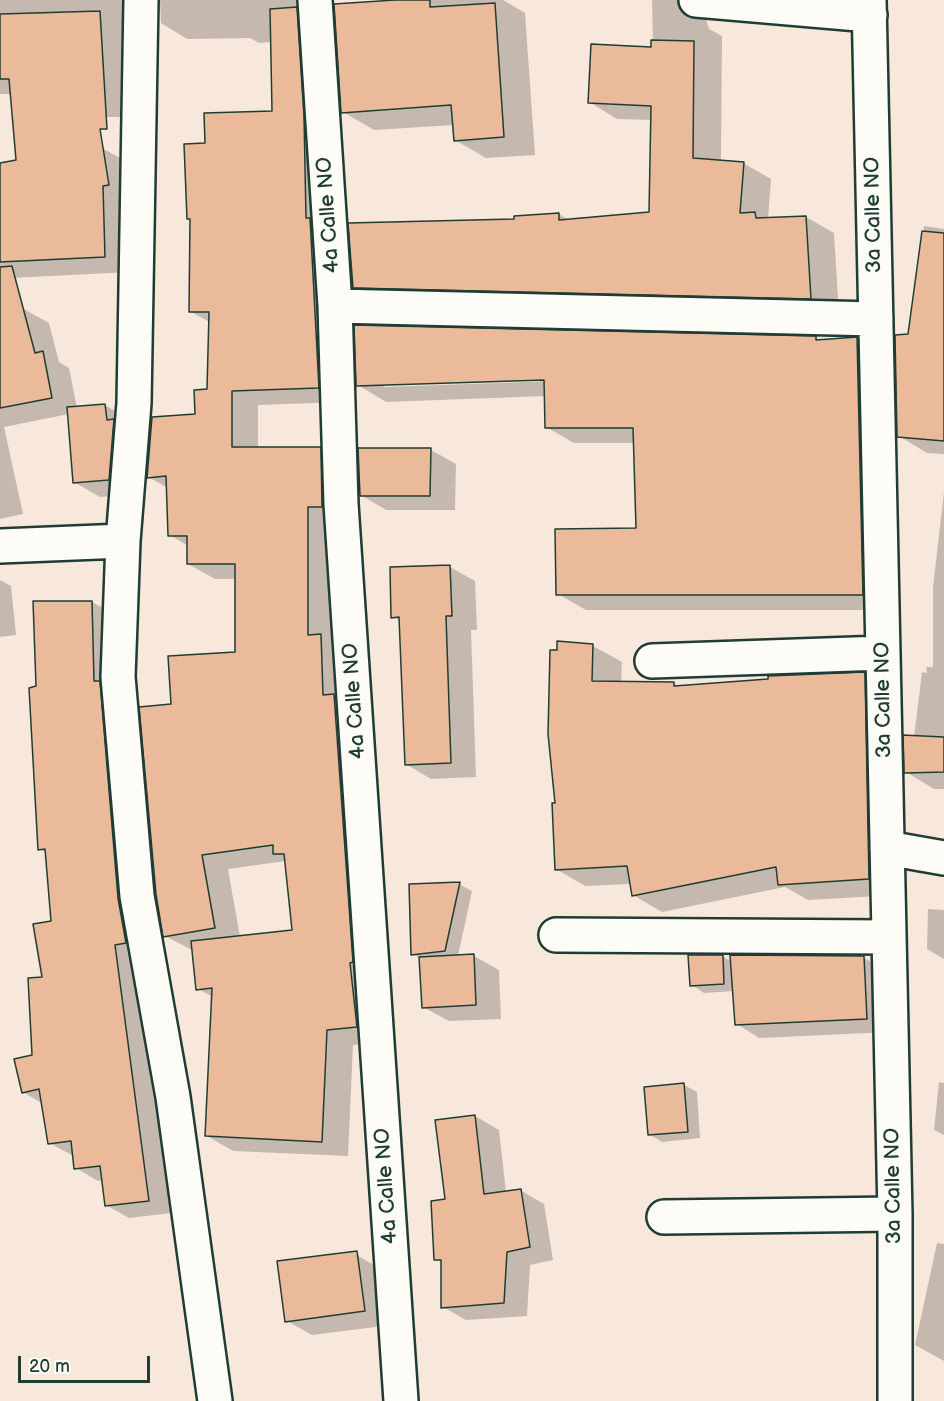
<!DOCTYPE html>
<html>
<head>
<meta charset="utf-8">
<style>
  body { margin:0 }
  #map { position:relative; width:944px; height:1401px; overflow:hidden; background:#f7e8db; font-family:"Balsamiq Sans",sans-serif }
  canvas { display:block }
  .scale { position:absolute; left:18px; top:1356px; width:132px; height:27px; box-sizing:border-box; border:3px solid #1f3d34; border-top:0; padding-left:8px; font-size:18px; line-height:21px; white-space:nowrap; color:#1f3d34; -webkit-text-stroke:4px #fdfcf7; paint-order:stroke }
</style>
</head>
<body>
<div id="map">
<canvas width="944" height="1401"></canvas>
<div class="scale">20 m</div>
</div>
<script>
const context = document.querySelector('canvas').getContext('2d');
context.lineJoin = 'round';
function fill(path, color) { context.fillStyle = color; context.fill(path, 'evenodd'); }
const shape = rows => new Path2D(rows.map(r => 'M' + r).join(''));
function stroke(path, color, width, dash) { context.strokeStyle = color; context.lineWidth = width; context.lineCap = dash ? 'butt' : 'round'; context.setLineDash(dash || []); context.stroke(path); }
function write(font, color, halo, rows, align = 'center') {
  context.font = font + ' "Balsamiq Sans",sans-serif'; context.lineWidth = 6; context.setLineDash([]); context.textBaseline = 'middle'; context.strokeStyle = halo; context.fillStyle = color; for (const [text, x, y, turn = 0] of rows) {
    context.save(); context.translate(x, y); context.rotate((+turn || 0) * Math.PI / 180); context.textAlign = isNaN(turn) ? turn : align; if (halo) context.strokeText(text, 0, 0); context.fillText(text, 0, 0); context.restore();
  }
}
const shadow = shape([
  [0,0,157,0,130,117,39,117,12,94,0,94],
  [160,0,323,0,345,402,258,405,258,448,320,449,347,464,383,1042,353,1045,348,1156,233,1151,207,1136,213,997,198,989,194,951,165,936,172,706,237,653,236,579,215,579,188,564,188,546,170,535,168,488,148,477,197,416,209,390,211,323,190,311,192,220,189,218,206,145,273,112,272,42,259,43,250,38,187,39,161,23],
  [286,861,294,932,240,937,228,869],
  [417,0,503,0,525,13,535,155,486,158,455,140,454,125,374,130,343,112],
  [652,0,714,0,705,16,709,29,722,36,721,162,743,163,771,179,768,219,806,217,834,233,839,314,382,303,354,287,516,220,559,214,569,220,651,213,652,120,617,119,589,102,653,48],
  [102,148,129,163,131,272,10,278,0,272,0,164],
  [924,226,944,229,944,454,927,453,899,436],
  [22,308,49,323,59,362,69,368,77,408,105,405,130,420,134,494,100,497,74,482,69,414,4,427,23,514,0,519,0,314],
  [816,338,822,341,857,339,886,355,891,610,586,610,558,594,638,530,635,443,574,443,546,427,546,396,386,402,358,385],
  [552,378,552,381,384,387,384,384],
  [360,449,431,450,456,464,455,510,386,510,361,495],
  [944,492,944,789,934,789,906,772,914,737,922,672,927,673,926,667,933,667,933,587],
  [450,567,475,581,477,630,471,630,476,777,431,779,406,764,401,621,393,617],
  [0,580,11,586,16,635,0,637],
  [92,602,115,615,137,957,171,1213,129,1218,106,1205,103,1180,98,1181,76,1168,74,1156,49,1143,43,1104,23,1092,34,1056,52,922,47,853,39,849,35,603],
  [593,646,622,662,621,683,673,683,680,687,864,674,893,691,897,895,808,900,785,887,662,912,633,895,631,884,585,886,556,869,557,804],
  [459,884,472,891,458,956,474,956,499,970,501,1019,449,1021,423,1007,421,959,413,954],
  [928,909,944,910,944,959,927,949],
  [722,956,732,962,864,958,887,971,890,1032,759,1038,737,1024,734,991,704,993,692,985],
  [939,1082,944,1083,944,1135,934,1130],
  [684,1085,697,1092,700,1138,662,1142,649,1134],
  [475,1116,499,1130,506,1192,520,1190,544,1204,553,1260,530,1265,527,1316,466,1320,443,1307,442,1263,436,1259,446,1200],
  [937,1243,944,1244,944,1361,915,1345],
  [353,1253,379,1268,383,1326,312,1335,287,1321]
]);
const building = shape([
  [395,0,430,0,430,7,495,3,504,137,454,141,451,105,341,113,334,4,395,0],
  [297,7,304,116,306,218,310,218,319,388,232,391,232,447,321,447,322,507,308,507,308,635,321,634,323,695,334,694,353,962,350,963,357,1027,327,1030,322,1142,205,1136,212,988,196,990,191,941,292,930,284,854,273,854,273,845,202,855,215,928,163,937,156,894,139,707,171,704,168,656,235,652,235,564,187,564,187,536,168,536,166,476,147,478,152,417,195,414,194,390,207,389,209,312,189,312,190,219,187,219,184,144,205,143,204,113,272,111,270,9,297,7],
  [100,11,107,129,100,129,109,185,103,186,105,257,0,262,0,163,16,160,9,79,0,79,0,14,100,11],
  [651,40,694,41,693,158,744,162,740,213,755,212,756,218,806,216,811,299,353,288,348,223,514,219,514,216,559,213,559,220,649,212,651,106,588,103,591,44,651,47,651,40],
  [922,231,944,233,944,441,897,437,895,335,908,334,922,231],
  [12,266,35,353,43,351,52,398,0,408,0,267,12,266],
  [354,325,816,336,816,340,857,337,863,595,556,595,555,529,636,528,633,428,545,428,544,380,356,386,354,325],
  [105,404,107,420,114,419,109,480,73,483,67,407,105,404],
  [358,448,431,448,430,496,360,496,358,448],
  [450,565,452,616,446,616,451,763,405,765,399,617,391,618,390,567,450,565],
  [33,601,92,601,94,681,100,681,118,898,126,943,115,945,149,1201,105,1206,100,1166,74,1169,71,1141,48,1144,39,1089,22,1093,14,1059,32,1055,28,978,42,977,33,924,51,921,45,849,38,850,29,688,36,686,33,601],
  [557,641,593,644,592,681,674,682,674,686,768,679,768,676,865,672,869,879,778,885,776,867,632,896,627,866,555,870,552,803,555,803,548,734,550,650,557,650,557,641],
  [903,735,944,737,944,772,904,773,903,735],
  [460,882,445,951,411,955,409,884,460,882],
  [474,954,476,1005,422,1008,419,957,474,954],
  [688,955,723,955,724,984,690,986,688,955],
  [730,955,864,956,867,1019,735,1025,730,955],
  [684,1083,688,1132,648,1135,644,1087,684,1083],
  [475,1115,484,1194,521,1189,530,1247,507,1252,504,1303,441,1308,441,1260,434,1260,431,1201,445,1199,435,1120,475,1115],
  [357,1251,365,1311,285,1322,277,1261,357,1251]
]);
const minor = shape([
  [141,0,134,403,123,541,118,677,137,896,173,1097,215,1401],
  [315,0,335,306,341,504,401,1401],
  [696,0,870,15],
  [869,0,895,1214,895,1401],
  [335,306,876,319],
  [0,546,123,541],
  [652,661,883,653],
  [887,848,944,858],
  [556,935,889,937],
  [664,1217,895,1214]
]);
const streetNames = [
  ["4a Calle NO",329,215,-94],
  ["3a Calle NO",874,215,-91],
  ["3a Calle NO",884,700,-91],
  ["4a Calle NO",355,701,-94],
  ["4a Calle NO",387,1186,-94],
  ["3a Calle NO",894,1186,-91]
];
fill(shadow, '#0003');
fill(building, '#eaba9b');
stroke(building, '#1f3d34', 1.5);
stroke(minor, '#1f3d34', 38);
stroke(minor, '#fdfcf7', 33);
write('21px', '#1f3d34', '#fdfcf7', streetNames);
</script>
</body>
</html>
